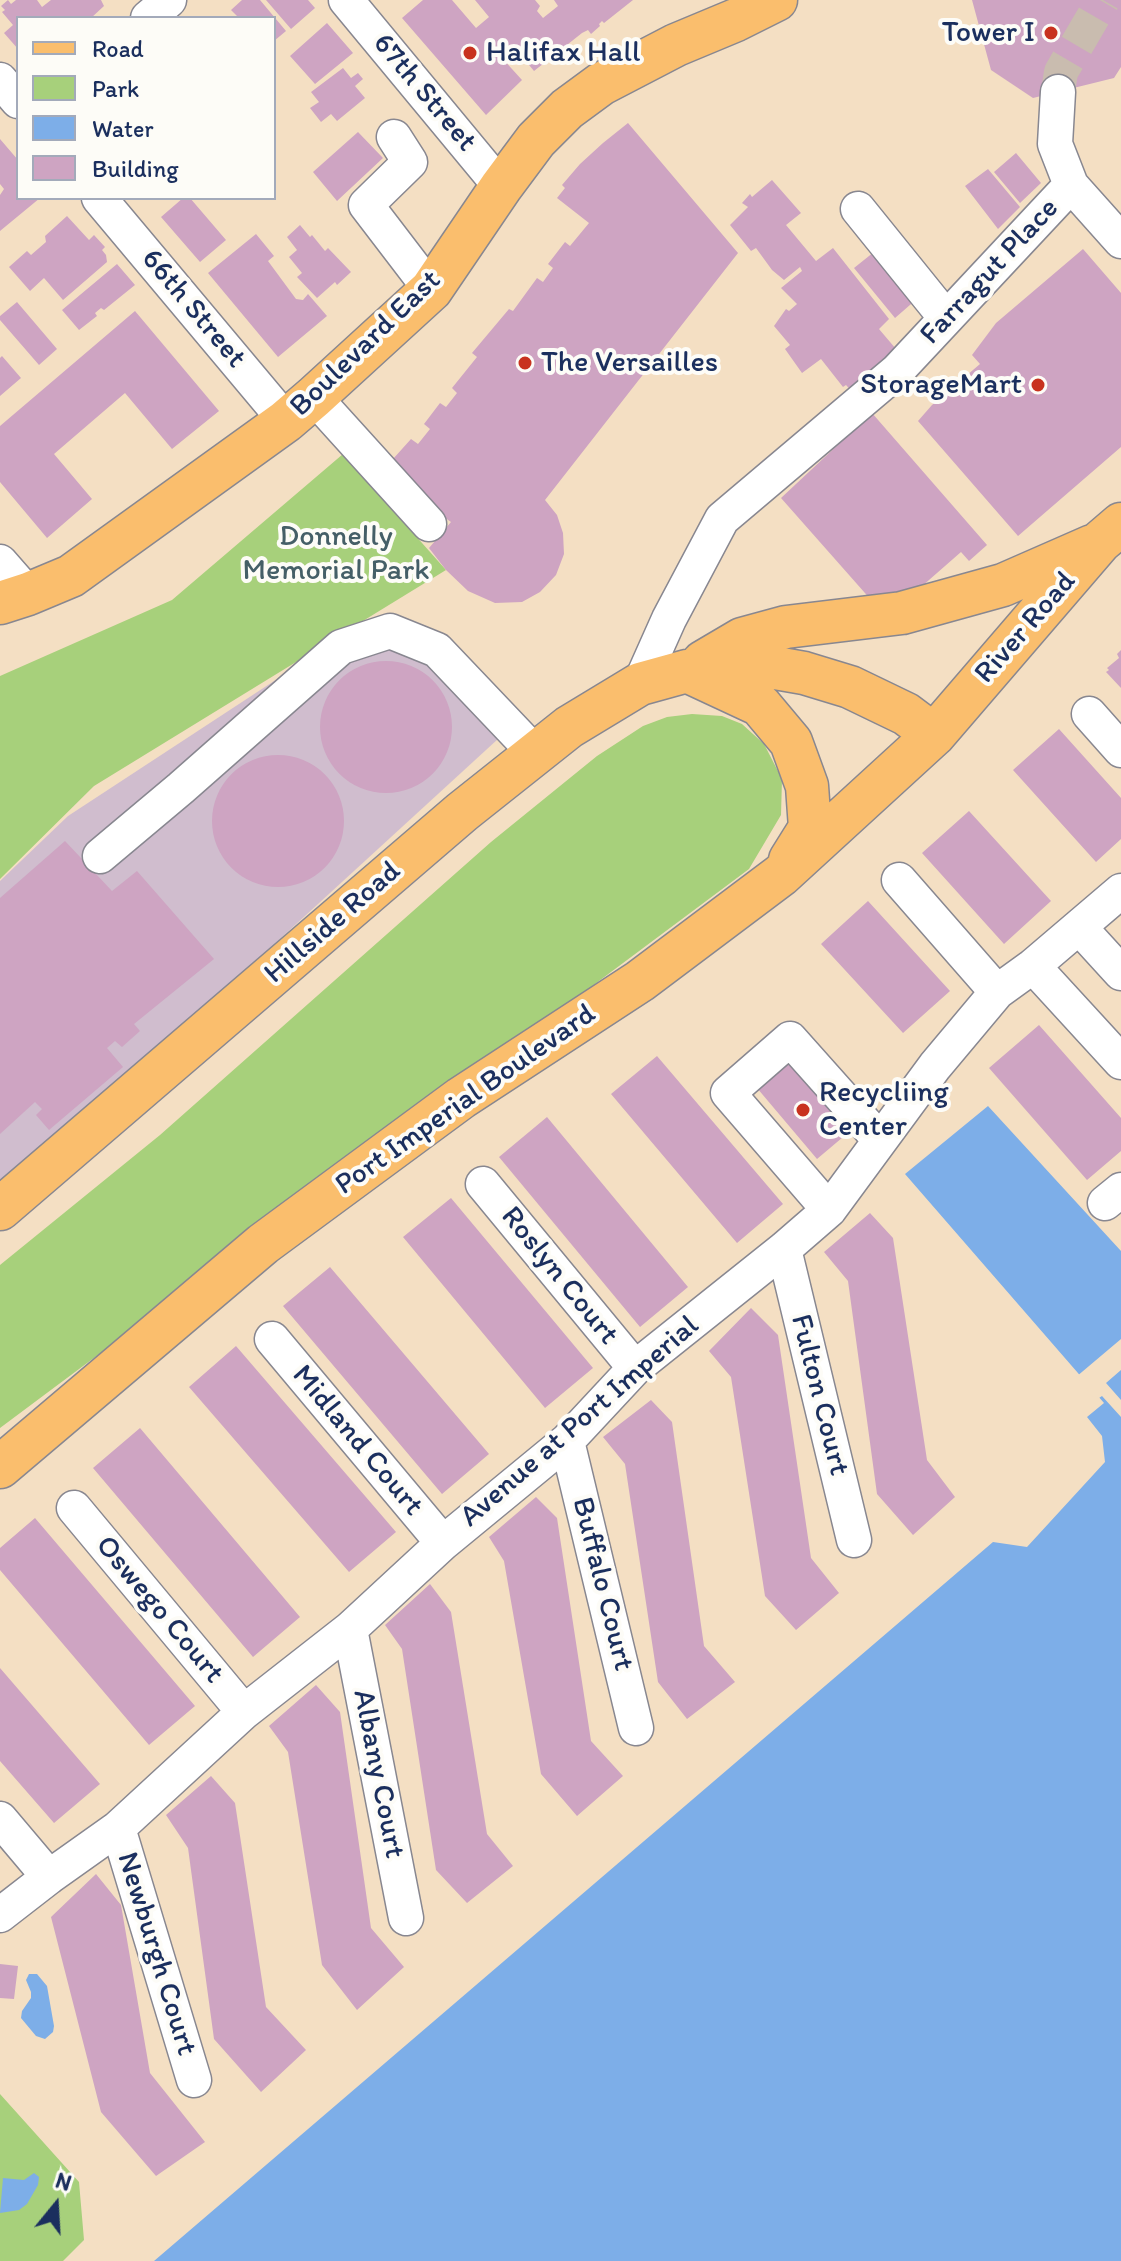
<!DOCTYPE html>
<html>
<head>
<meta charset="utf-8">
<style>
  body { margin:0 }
  #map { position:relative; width:1121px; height:2261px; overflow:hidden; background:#f4dfc3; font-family:Itim,sans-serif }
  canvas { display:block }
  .legend { position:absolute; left:16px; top:16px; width:260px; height:184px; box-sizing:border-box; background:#fdfcf7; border:2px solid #a3aaba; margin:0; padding:10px 14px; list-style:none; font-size:24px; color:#1b2f5e }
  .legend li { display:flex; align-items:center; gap:16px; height:40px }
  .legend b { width:40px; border:2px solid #a3aaba }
  .north { position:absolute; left:16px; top:2165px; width:80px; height:80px; -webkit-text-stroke:6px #fdfcf7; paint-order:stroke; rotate:18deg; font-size:22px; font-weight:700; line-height:32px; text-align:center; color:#1b2f5e }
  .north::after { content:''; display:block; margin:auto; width:28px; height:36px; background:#1b2f5e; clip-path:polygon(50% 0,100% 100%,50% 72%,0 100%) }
</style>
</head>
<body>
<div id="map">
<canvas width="1121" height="2261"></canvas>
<ul class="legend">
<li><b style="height:10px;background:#fabe6d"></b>Road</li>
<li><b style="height:22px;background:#a7d07b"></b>Park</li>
<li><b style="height:22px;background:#7daee8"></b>Water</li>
<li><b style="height:22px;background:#cea4c2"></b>Building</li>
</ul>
<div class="north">N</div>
</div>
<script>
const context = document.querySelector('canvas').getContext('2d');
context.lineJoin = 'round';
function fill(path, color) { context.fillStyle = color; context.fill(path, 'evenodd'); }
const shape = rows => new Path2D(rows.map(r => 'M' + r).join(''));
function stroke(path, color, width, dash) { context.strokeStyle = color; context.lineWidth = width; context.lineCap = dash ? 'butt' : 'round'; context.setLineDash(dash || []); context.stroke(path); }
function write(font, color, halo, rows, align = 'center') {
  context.font = font + ' Itim,sans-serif'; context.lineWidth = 8; context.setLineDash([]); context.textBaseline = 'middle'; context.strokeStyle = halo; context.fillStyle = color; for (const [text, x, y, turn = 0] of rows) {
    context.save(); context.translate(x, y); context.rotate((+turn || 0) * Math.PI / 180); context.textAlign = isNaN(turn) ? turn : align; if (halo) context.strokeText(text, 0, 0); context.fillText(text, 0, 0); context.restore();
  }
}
const industrial = shape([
  [358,626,424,627,522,717,54,1146,0,1186,0,881,68,816]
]);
const green = shape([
  [343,454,446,570,94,786,0,879,0,676,172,600],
  [692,714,722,716,742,724,764,744,782,779,781,815,749,869,0,1428,0,1265,160,1135,491,842,597,756,643,726,667,717],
  [0,2094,79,2182,84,2240,63,2261,0,2261]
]);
const water = shape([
  [988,1106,1121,1251,1121,2261,154,2261,993,1542,1027,1547,1105,1462,1102,1436,1087,1417,1104,1403,905,1174],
  [29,1974,37,1974,47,1986,54,2026,53,2032,45,2039,36,2036,21,2018,22,2011,31,1998,31,1992,26,1980],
  [34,2173,39,2177,38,2185,27,2204,19,2210,0,2213,3,2178,24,2180]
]);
const pier = shape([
  [1121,1339,1121,1370,1106,1383,1121,1400,1121,1417,1102,1396,1096,1400,1076,1377]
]);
const building = shape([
  [8,0,11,4,16,0,37,0,42,7,51,0,101,0,104,6,91,18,18,18,18,49,4,33,13,25,2,12,5,10,1,6],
  [242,0,260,0,286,31,274,41,274,18,239,18,231,10],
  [266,0,308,0,315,8,291,29],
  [423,0,452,0,476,28,489,17,475,0,535,0,540,6,537,11,543,18,558,6,554,0,633,0,604,23,602,21,599,24,600,26,591,34,588,30,582,33,534,71,515,48,502,58,522,80,486,115,402,18],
  [972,0,1121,0,1121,67,1114,78,1033,98,991,70],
  [327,23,353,53,315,84,290,56],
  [343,68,351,78,358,73,363,79,355,86,365,98,337,121,331,114,321,122,310,108,319,102,311,92],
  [628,123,738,253,545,500,557,515,563,533,564,554,556,575,540,592,522,602,495,603,468,591,446,570,429,548,451,522,431,508,393,459,411,439,418,444,430,429,424,424,440,403,446,407,457,393,452,388,477,357,472,353,509,309,513,311,537,278,543,282,553,268,548,264,565,242,570,246,589,223,557,198,565,188,562,185,580,164,603,143],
  [358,132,383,158,337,201,313,172],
  [0,139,18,160,18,198,40,198,0,231,0,195,4,189,0,184],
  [1016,153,1041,183,1020,203,994,172],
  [988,169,1020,207,998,229,965,186],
  [772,180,801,213,786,225,816,261,833,248,889,319,879,329,896,349,854,394,846,385,843,387,821,359,802,373,785,349,790,345,774,326,786,309,789,311,797,304,781,288,802,271,800,267,784,280,772,270,756,248,751,251,730,225,748,207,742,203,750,194,752,197],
  [183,198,190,198,226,240,200,262,161,217],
  [67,216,89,240,94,235,105,247,102,250,106,255,107,262,63,300,44,278,30,291,9,267,27,251,31,255,46,242,45,236],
  [300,225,310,237,312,235,325,251,328,248,351,272,337,285,335,282,317,298,297,277,302,273,289,257,297,250,287,237],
  [256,234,274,256,268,261,296,299,303,300,308,294,327,316,278,357,208,273],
  [1083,249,1121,293,1121,447,1018,536,918,421,932,405,980,364,972,355,996,323],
  [874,252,918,298,895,318,854,268],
  [117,264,135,285,104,310,101,308,95,313,97,316,79,330,62,310],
  [17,302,57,349,39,365,0,320,0,316],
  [135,311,219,411,172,449,125,393,54,454,92,499,47,538,0,482,0,426],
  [2,356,21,378,0,396,0,358],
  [872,413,987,545,969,561,961,552,913,594,872,601,781,498],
  [1121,650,1121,688,1106,672,1109,670,1107,668,1119,658,1117,654],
  '320 727a66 66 0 1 1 132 0a66 66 0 1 1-132 0Z',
  [1059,729,1121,798,1121,839,1096,862,1013,770],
  '212 821a66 66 0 1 1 132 0a66 66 0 1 1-132 0Z',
  [969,811,1051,901,1004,944,922,853],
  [65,841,112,891,137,871,214,959,134,1024,140,1031,122,1047,115,1041,107,1048,123,1067,49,1130,36,1115,42,1109,35,1102,0,1134,0,898],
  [868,901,950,991,903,1033,821,944],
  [1039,1025,1121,1118,1121,1151,1087,1180,989,1068],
  [657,1056,783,1204,737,1243,611,1094],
  [789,1061,849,1132,817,1159,757,1088],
  [547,1117,688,1287,640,1327,499,1157],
  [451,1198,593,1368,545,1408,403,1237],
  [870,1213,893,1238,927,1460,955,1497,913,1535,877,1494,848,1281,824,1252],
  [330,1267,489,1454,442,1494,283,1306],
  [751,1308,778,1335,811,1558,839,1593,796,1630,765,1596,731,1377,709,1351],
  [236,1346,396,1532,349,1572,189,1387],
  [651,1400,672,1422,704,1646,735,1682,687,1719,658,1682,625,1464,603,1437],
  [140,1428,300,1617,253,1657,93,1468],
  [536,1497,557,1518,591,1741,623,1776,577,1816,541,1774,504,1561,489,1537],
  [35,1518,195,1706,149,1745,0,1570,0,1548],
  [430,1584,451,1612,487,1834,513,1866,467,1903,436,1870,402,1649,385,1625],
  [0,1668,100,1784,54,1823,0,1761],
  [316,1685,340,1712,371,1928,404,1967,357,2010,322,1965,288,1752,269,1726],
  [211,1776,235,1803,266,2007,306,2050,261,2092,214,2039,188,1848,166,1815],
  [96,1874,121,1905,150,2073,205,2142,156,2176,101,2112,51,1917],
  [0,1964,18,1966,14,1999,0,1998]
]);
const minorTunnel = shape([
  [1058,92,1061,72,1103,0]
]);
const minor = shape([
  [346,0,501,187],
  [148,18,169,0],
  [0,80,18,101],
  [1058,92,1055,144,1071,185,1121,241],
  [394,137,410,162,366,205,431,290],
  [99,198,286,421],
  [858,209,946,318],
  [314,397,429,524],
  [0,562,28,594],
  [640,684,669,619,722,519,897,371,1071,185],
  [1089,714,1121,750],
  [100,856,181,788,341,647,390,631,437,650,536,754],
  [899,880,997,992],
  [1079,927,1121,973],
  [1033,966,1121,1062],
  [483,1184,635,1368],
  [1105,1203,1121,1190],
  [829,1210,728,1093,790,1039,880,1140],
  [784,1249,854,1540],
  [272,1339,443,1543],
  [567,1441,636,1728],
  [74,1508,244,1712],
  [350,1629,406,1918],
  [0,1819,49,1877],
  [118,1828,194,2080],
  [0,1915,49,1877,118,1828,244,1712,350,1629,443,1543,567,1441,635,1368,784,1249,829,1210,935,1066,997,992,1033,966,1121,891]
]);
const major = shape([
  [0,603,28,594,71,576,286,421,314,397,431,290,501,187,536,140,567,109,601,84,676,45,736,20,776,0],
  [703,662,742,639,786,627,902,613,1003,585,1092,546],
  [687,671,760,705,791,742,807,786,810,828,790,860],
  [0,1209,462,812,569,727,640,684,687,671,720,666,764,666,804,673,850,687,906,714,934,735],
  [0,1467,263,1244,461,1098,640,981,781,875,934,735,1100,542,1121,524]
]);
const markers = [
  [1051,33,8,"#c8321e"],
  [470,53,8,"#c8321e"],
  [525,363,8,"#c8321e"],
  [1038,385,8,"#c8321e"],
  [803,1110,8,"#c8321e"]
];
const poiNames = [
  ["Tower I",1035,33,"right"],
  ["Halifax Hall",486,53],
  ["The Versailles",541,363],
  ["StorageMart",1022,385,"right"],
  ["Recycliing",819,1093],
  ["Center",819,1127]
];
const streetNames = [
  ["67th Street",424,93,50],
  ["Farragut Place",990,272,-47],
  ["66th Street",193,309,50],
  ["Boulevard East",366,344,-44],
  ["River Road",1026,628,-49],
  ["Hillside Road",333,923,-41],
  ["Port Imperial Boulevard",466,1100,-35],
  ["Roslyn Court",559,1276,51],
  ["Fulton Court",819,1395,76],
  ["Avenue at Port Imperial",580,1422,-41],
  ["Midland Court",357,1441,50],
  ["Buffalo Court",602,1584,76],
  ["Oswego Court",159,1610,50],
  ["Albany Court",378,1774,79],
  ["Newburgh Court",156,1954,73]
];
const parkNames = [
  ["Donnelly",336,537],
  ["Memorial Park",336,571]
];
fill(industrial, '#d0bdce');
fill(green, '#a7d07b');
fill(water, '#7daee8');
fill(pier, '#f4dfc3');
fill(building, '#cea4c2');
stroke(minorTunnel, '#c9bcaf', 34, [34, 17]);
stroke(minor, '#888790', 37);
stroke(major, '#888790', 45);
stroke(minor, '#fff', 34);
stroke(major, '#fabe6d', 42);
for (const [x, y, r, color] of markers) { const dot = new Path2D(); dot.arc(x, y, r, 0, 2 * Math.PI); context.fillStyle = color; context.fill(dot); stroke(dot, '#fdfcf7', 3); }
write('30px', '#1b2f5e', '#fdfcf7', poiNames, 'left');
write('30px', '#1b2f5e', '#fdfcf7', streetNames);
write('30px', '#455f67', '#fdfcf7', parkNames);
</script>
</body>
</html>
